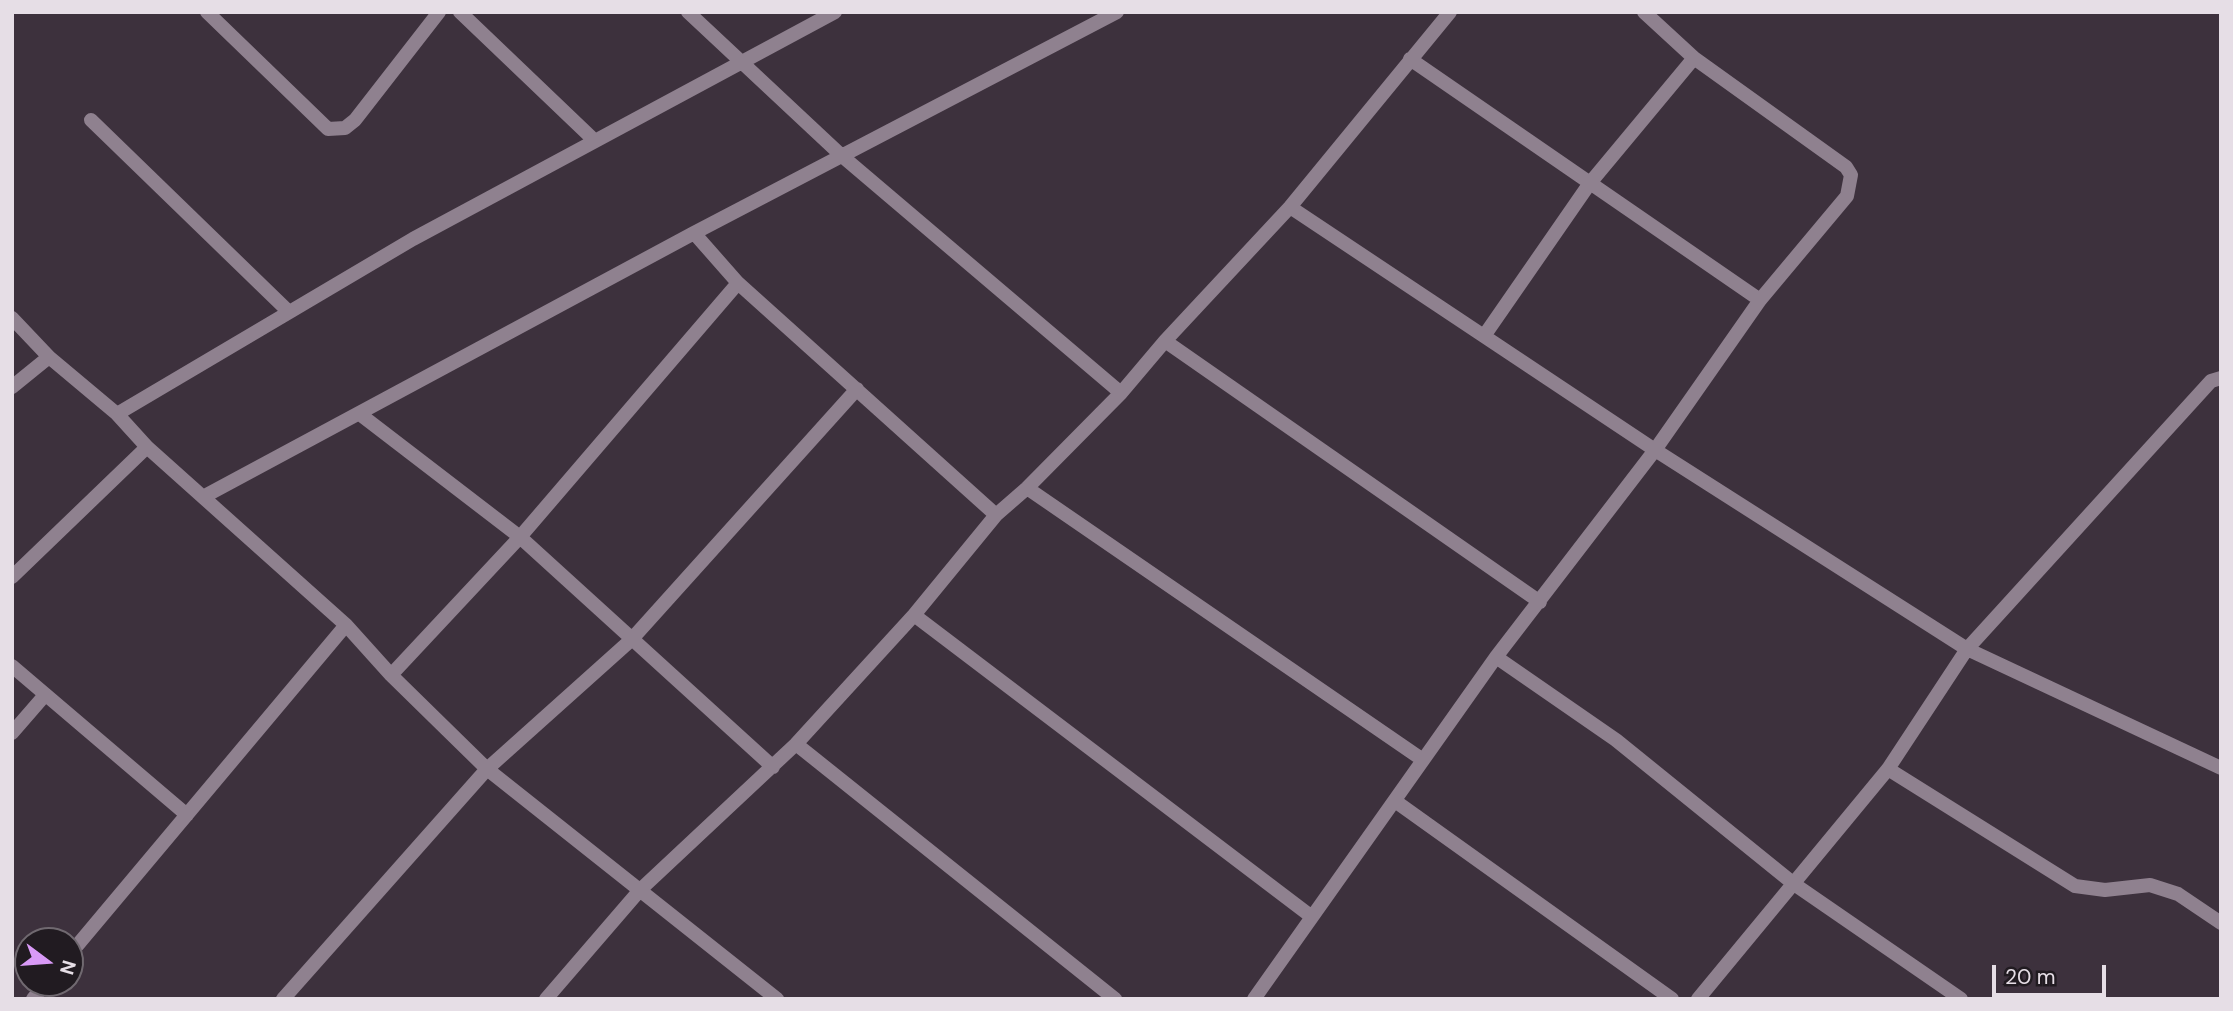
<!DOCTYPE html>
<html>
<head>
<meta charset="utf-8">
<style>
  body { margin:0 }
  #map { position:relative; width:2233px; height:1011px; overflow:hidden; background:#3d313d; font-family:"DM Sans",sans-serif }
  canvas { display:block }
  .frame { position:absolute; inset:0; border:14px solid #e6dee6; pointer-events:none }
  .north { position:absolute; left:14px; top:927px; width:70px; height:70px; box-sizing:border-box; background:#211b21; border:2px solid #706970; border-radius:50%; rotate:106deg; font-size:19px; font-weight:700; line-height:28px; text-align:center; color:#e6dee6 }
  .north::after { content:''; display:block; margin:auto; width:24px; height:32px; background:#d99af7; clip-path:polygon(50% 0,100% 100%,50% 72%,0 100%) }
  .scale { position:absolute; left:1992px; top:965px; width:114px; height:32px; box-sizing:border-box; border:4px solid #e6dee6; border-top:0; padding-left:9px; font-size:21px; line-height:24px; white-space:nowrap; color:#e6dee6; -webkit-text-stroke:5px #211b21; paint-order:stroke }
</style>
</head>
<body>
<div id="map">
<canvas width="2233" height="1011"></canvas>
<div class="frame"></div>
<div class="north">N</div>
<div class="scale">20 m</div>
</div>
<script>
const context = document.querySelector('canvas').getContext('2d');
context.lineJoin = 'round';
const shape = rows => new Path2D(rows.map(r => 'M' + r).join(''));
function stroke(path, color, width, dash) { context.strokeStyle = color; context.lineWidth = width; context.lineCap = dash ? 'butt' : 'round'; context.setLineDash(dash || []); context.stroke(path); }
const street = shape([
  [207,12,328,129,345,128,355,120,439,12],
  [460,12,595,141],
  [688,12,842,156,1121,393],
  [1644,12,1694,58,1846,167,1851,175,1847,196,1760,300],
  [91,120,289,312],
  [1290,207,1655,450,1967,649,2221,768],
  [694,233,738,283,996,515],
  [12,318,49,357,117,414,147,447,346,625,391,675,487,769,777,999],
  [1484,336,1590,183,1694,58],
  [1165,341,1540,602],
  [12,387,49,357],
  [117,414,413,239,835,12],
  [361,415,520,537,773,767],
  [1027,488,1423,760],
  [203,497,694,233,1117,12],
  [12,577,147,447],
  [914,615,1312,917],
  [1496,657,1616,740,1794,884,1961,999],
  [12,666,187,815],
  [391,675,520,537,738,283],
  [12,733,45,695],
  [796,744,1115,999],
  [1888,769,2075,886,2105,890,2150,885,2178,894,2221,923],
  [1395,801,1672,999],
  [70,954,346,625],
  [33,999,46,983],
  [283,999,487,769,631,640,857,389],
  [546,999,640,890,796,744,914,615,996,515,1027,488,1121,393,1165,341,1290,207,1450,12],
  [1254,999,1496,657,1655,450,1760,300,1410,59],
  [1698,999,1888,769,1967,649,2211,381,2221,378]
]);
stroke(street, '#8f818f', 14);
</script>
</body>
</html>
